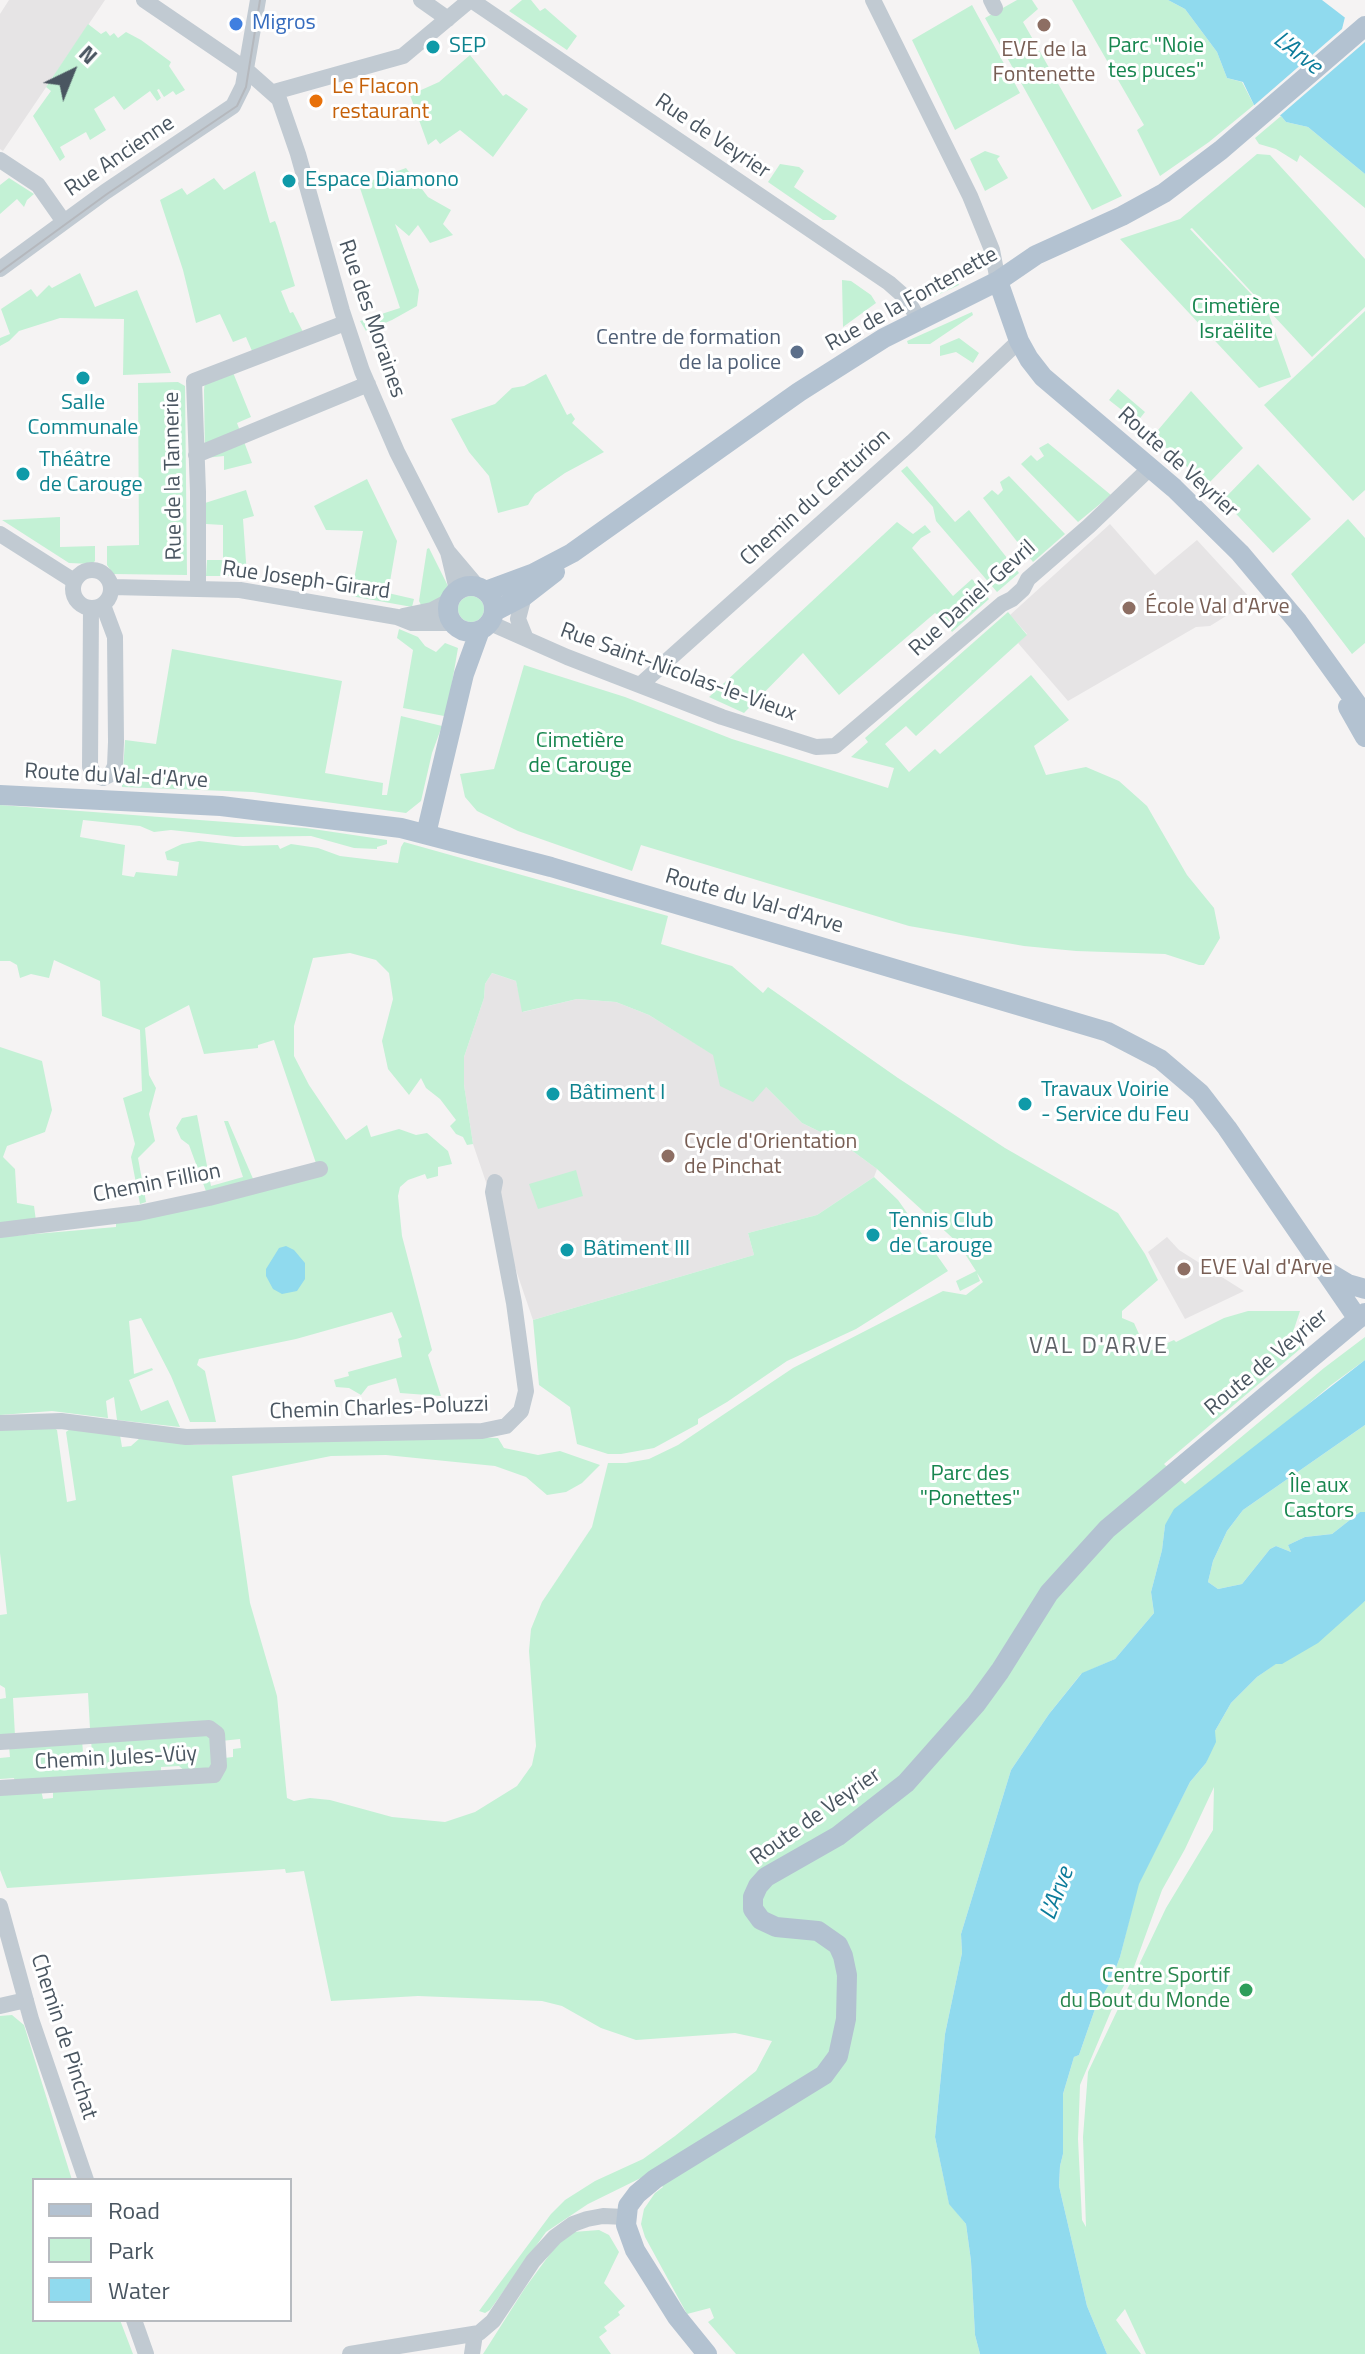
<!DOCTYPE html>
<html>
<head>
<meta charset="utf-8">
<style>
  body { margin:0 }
  #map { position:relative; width:1365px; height:2354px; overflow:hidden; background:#f5f3f3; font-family:"Titillium Web",sans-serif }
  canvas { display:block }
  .legend { position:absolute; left:32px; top:2178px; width:260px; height:144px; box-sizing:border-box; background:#fff; border:2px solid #b7bbc0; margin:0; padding:10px 14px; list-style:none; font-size:24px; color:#4a5661 }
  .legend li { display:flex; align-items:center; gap:16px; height:40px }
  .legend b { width:40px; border:2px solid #b7bbc0 }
  .north { position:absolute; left:32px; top:32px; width:80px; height:80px; -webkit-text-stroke:6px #fff; paint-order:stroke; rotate:43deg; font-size:22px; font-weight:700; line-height:32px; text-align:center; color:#4a5661 }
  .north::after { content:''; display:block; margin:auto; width:28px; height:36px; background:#4a5661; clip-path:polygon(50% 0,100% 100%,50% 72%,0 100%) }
</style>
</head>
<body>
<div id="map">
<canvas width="1365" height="2354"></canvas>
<ul class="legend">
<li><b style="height:10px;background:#b3c2d1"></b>Road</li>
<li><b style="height:22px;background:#c3f1d5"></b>Park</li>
<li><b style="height:22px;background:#90daee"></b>Water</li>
</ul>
<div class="north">N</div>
</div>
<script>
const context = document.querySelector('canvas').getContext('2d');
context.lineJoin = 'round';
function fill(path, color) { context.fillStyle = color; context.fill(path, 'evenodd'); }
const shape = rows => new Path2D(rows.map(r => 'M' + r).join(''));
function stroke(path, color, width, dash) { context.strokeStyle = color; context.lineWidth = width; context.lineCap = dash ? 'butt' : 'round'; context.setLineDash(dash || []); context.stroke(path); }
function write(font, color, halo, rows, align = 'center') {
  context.font = font + ' "Titillium Web",sans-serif'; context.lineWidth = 6; context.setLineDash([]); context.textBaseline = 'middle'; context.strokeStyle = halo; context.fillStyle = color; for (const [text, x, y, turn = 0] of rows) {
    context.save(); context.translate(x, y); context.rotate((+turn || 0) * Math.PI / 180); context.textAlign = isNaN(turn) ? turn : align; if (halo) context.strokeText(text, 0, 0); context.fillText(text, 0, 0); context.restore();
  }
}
const education = shape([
  [9,0,105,0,3,151,0,149,0,14],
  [1110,524,1155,575,1197,540,1252,600,1210,626,1196,627,1068,701,1018,643,1027,634,1010,615],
  [492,973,516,981,523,1012,577,999,616,1002,649,1015,766,1087,802,1123,839,1141,877,1169,874,1177,817,1215,748,1233,754,1255,533,1320,473,1144,464,1085,464,1057,484,998,485,984],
  [1167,1237,1179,1250,1244,1291,1185,1319,1148,1252]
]);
const green = shape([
  [522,0,531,0,540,11,545,8,577,36,567,50,509,11],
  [1017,0,1032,0,1038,9,1023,22,1122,196,1092,210,985,18],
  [1072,0,1168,0,1185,9,1217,52,1227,78,1242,82,1254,105,1209,142,1160,176,1137,130,1144,125],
  [972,5,1020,93,955,130,912,40],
  [88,24,101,34,106,31,110,36,114,33,118,38,126,32,141,40,171,62,169,66,185,90,176,95,173,91,164,97,159,89,157,90,161,98,157,101,150,91,124,110,114,96,94,109,106,130,90,140,86,132,60,147,65,157,60,161,33,116,51,91,46,87],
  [470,55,503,96,506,94,528,109,493,157,460,130,440,144,436,139,428,145,410,95,439,82],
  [1281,116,1286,122,1308,127,1365,174,1365,208,1300,155,1297,162,1276,149,1259,144,1255,138],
  [985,151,1000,156,997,159,1008,178,985,191,970,159],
  [1257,154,1270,155,1365,259,1365,307,1312,357,1192,228,1190,229,1268,312,1291,377,1259,388,1120,239,1180,219],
  [780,164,799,167,804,171,794,187,837,216,834,220,823,220,768,182],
  [406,168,428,197,451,210,443,224,453,235,430,243,418,225,409,236,395,224,419,290,417,306,392,320,366,331,360,321,400,308,359,185],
  [255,171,270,223,275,221,277,226,295,286,281,291,290,313,293,312,303,332,252,351,246,337,233,342,220,314,196,323,183,270,160,200,182,188,187,195,214,178,224,190],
  [9,178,34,194,27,200,24,207,17,199,0,214,0,185],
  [80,273,95,307,137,290,171,373,123,375,124,319,60,318,19,331,9,341,0,346,0,338,10,334,1,309,31,289,37,297,49,285,52,288],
  [945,277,956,279,959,285,931,298,919,297,934,280],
  [842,280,851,281,871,295,876,303,843,327],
  [1365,311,1365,490,1353,501,1264,405],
  [972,312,973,315,930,344,908,344,907,341],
  [959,338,979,353,973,363,956,352,940,356,940,346],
  [232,370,251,417,237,423,252,463,224,470,224,456,205,458,204,390,205,381],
  [546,374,567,415,571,413,575,419,572,423,604,452,565,473,535,494,528,505,498,513,489,476,469,452,451,419,495,404,512,388,524,386],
  [178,382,185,386,187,575,113,574,107,565,107,546,139,545,138,383],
  [1118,389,1145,412,1137,422,1109,400],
  [1191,391,1243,448,1207,485,1153,436],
  [1048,443,1111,495,1078,522,1021,464,1031,455,1037,461,1044,456,1039,448],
  [1258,464,1311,519,1273,553,1223,500],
  [907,466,955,522,969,510,1019,573,997,592,936,521,933,507,901,471],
  [1009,476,1065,534,1033,562,983,498,992,490,998,495,1003,490,1000,482],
  [367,479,397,541,388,593,414,599,412,607,351,596,363,531,326,530,314,506],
  [246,490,254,516,243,519,247,576,206,576,207,560,223,560,223,525,206,524,205,503],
  [60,517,60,547,95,546,95,561,92,564,69,563,2,520],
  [1348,519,1365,538,1365,643,1352,654,1291,574],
  [897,522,913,534,925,525,931,532,921,538,912,548,953,596,972,579,989,599,952,632,944,619,935,613,839,695,803,653,744,713,709,697],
  [429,548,449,588,439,603,421,605,419,601,427,549],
  '458 609a13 13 0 1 1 26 0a13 13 0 1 1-26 0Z',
  [1008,612,1027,635,916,736,906,726,885,744,909,772,935,749,940,754,1031,675,1069,720,1034,746,1046,775,1086,767,1119,781,1147,806,1187,875,1214,908,1220,938,1204,965,1199,965,1165,954,1076,951,1024,946,909,926,641,845,632,871,518,831,477,811,465,797,460,774,494,769,524,665,625,697,732,739,888,788,894,768,851,757,868,742,865,738],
  [399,629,418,637,425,646,436,652,445,643,458,648,447,712,444,716,403,708,413,650,397,638],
  [172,649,342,681,325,773,383,783,382,795,387,795,401,716,442,726,432,753,421,801,406,813,253,792,122,787,125,740,156,744],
  [0,805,306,828,387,840,387,844,377,847,377,849,354,848,311,836,235,837,171,830,154,832,140,826,83,820,80,837,125,845,122,875,134,877,136,872,177,876,179,862,167,860,165,852,182,844,199,841,243,846,278,845,280,849,291,844,318,848,340,856,398,863,401,847,404,842,668,916,661,944,732,966,763,993,768,987,898,1078,1005,1148,1118,1213,1145,1254,1158,1280,1122,1311,1122,1318,1134,1323,1147,1352,1174,1340,1176,1342,1224,1318,1248,1311,1300,1311,1293,1332,1306,1344,1164,1464,1185,1484,1324,1368,1365,1337,1365,1360,1331,1385,1165,1525,1162,1550,1151,1592,1154,1613,1115,1659,1081,1674,1049,1714,1011,1770,961,1934,962,1953,945,2034,935,2137,949,2203,966,2224,971,2261,975,2335,980,2354,736,2354,708,2322,714,2318,710,2308,687,2314,645,2237,641,2224,644,2209,655,2193,663,2187,651,2173,588,2204,546,2232,490,2310,485,2313,479,2311,551,2214,565,2200,595,2181,643,2159,675,2136,756,2071,772,2041,735,2033,636,2040,601,2028,562,2006,542,2001,418,1996,331,2001,304,1871,286,1873,285,1869,7,1888,0,1870,0,1792,41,1790,43,1799,53,1798,53,1789,213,1779,224,1758,233,1757,233,1749,241,1748,240,1739,221,1741,221,1733,90,1729,88,1693,13,1698,15,1736,0,1737,0,1699,6,1698,5,1688,0,1685,0,1615,7,1614,0,1553,0,1430,53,1427,57,1430,67,1502,76,1500,66,1432,70,1429,120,1435,122,1447,131,1446,140,1438,195,1445,423,1436,498,1438,504,1448,538,1455,560,1451,600,1465,582,1483,566,1492,547,1495,526,1477,495,1466,386,1455,331,1456,232,1476,250,1603,277,1696,287,1798,294,1801,310,1798,330,1800,392,1817,445,1822,475,1812,517,1786,532,1765,536,1746,529,1651,531,1629,542,1602,592,1527,608,1463,626,1463,649,1459,678,1445,793,1368,943,1291,966,1295,983,1282,977,1273,980,1281,960,1291,956,1281,976,1271,958,1243,877,1169,839,1141,802,1123,766,1087,753,1102,720,1086,713,1055,649,1015,616,1002,577,999,522,1012,516,981,492,973,485,984,484,998,464,1057,464,1085,473,1144,467,1145,463,1137,456,1134,450,1126,456,1120,440,1099,426,1088,421,1078,409,1095,388,1069,382,1041,393,999,389,973,376,960,350,953,313,958,294,1026,294,1056,309,1085,346,1140,367,1125,371,1137,399,1129,416,1135,427,1133,448,1151,452,1164,438,1167,438,1176,427,1179,425,1174,408,1180,400,1187,398,1196,402,1236,432,1350,428,1355,441,1396,400,1393,396,1378,368,1386,361,1395,349,1388,336,1387,334,1380,349,1376,348,1372,402,1357,398,1339,402,1337,392,1312,296,1339,199,1359,197,1365,205,1371,216,1422,190,1422,171,1376,141,1318,129,1321,134,1374,152,1368,153,1370,129,1380,141,1411,168,1400,180,1427,117,1420,114,1397,106,1401,108,1418,52,1411,0,1415,0,1237,116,1227,116,1222,319,1172,274,1040,258,1045,258,1048,204,1054,189,1005,145,1028,149,1075,156,1088,149,1114,155,1141,138,1158,146,1202,140,1204,131,1157,135,1144,123,1098,142,1091,140,1030,102,1016,100,981,54,960,49,978,31,974,20,978,17,965,10,961,0,961],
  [0,1047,42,1061,52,1110,45,1132,7,1146,3,1157,15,1169,17,1203,34,1206,36,1221,0,1226],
  [197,1115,211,1186,243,1177,224,1121,228,1121,254,1181,207,1194,189,1145,181,1139,176,1128,182,1118],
  [576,1170,583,1196,538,1209,529,1184],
  [874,1177,898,1200,948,1271,856,1329,787,1361,727,1402,698,1419,698,1424,654,1448,621,1454,608,1454,577,1444,570,1407,539,1385,533,1320,754,1255,748,1233,817,1215],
  [1365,1425,1365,1512,1360,1512,1332,1534,1305,1537,1288,1545,1291,1552,1276,1546,1270,1549,1242,1584,1218,1589,1208,1582,1213,1561,1227,1531,1243,1510],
  [1365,1601,1365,2354,1146,2354,1125,2309,1116,2320,1141,2354,1107,2354,1087,2306,1059,2186,1060,2166,1063,2154,1063,2094,1074,2057,1079,2055,1095,2009,1111,1981,1120,1957,1138,1884,1190,1782,1206,1763,1215,1731,1231,1703,1257,1677],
  [1214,1787,1213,1830,1166,1908,1088,2072,1083,2137,1086,2227,1082,2220,1078,2139,1080,2085,1114,2004,1134,1967,1162,1890,1185,1849],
  [213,1734,213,1770,186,1772,179,1766,161,1767,161,1774,15,1784,14,1778,0,1779,0,1758,10,1757,9,1746,82,1740,84,1765,88,1765,89,1770,93,1769,91,1739],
  [12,2015,24,2025,72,2180,34,2180,34,2320,120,2320,133,2354,0,2354,0,2016],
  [599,2230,609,2235,619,2252,604,2283,625,2306,618,2312,620,2315,604,2327,607,2331,599,2337,611,2354,483,2354,525,2288,558,2243,573,2232]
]);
const water = shape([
  [1168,0,1322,0,1365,33,1365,174,1308,127,1286,122,1281,116,1254,105,1243,82,1227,78,1217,52,1185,9],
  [286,1246,294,1250,305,1263,305,1279,297,1291,282,1294,273,1289,266,1276,266,1269,279,1248],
  [1365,1360,1365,1425,1243,1510,1227,1531,1213,1561,1208,1582,1218,1589,1242,1584,1270,1549,1276,1546,1291,1552,1288,1545,1305,1537,1332,1534,1360,1512,1365,1512,1365,1601,1318,1643,1282,1664,1276,1664,1257,1677,1231,1703,1215,1731,1216,1742,1206,1763,1190,1782,1139,1884,1120,1957,1111,1981,1095,2009,1079,2055,1074,2057,1063,2094,1063,2154,1060,2166,1059,2186,1087,2306,1107,2354,980,2354,975,2335,971,2261,966,2224,949,2204,935,2137,945,2034,962,1953,961,1934,1011,1770,1049,1714,1082,1673,1115,1659,1154,1613,1151,1592,1162,1550,1165,1525,1174,1509]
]);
const pier = shape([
  [1348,14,1365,27,1365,42,1276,119,1251,108,1342,29,1345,17]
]);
const minor = shape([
  [144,0,244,68,279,99,298,154,342,311,362,371,397,452,448,552,457,590],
  [421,0,448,19],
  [471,0,889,283,906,298,919,320],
  [873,0,970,196,992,250,998,281],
  [991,0,995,8],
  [274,92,403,56,470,0],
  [0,160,38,185,64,222],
  [0,269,105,192,233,106,243,86,258,0],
  [196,455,368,384],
  [0,534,74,581],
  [449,553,476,585],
  '73 589a19 19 0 1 1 38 0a19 19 0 1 1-38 0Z',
  [112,587,240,590,397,617,412,623,452,623],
  [198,589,198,492,194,381,345,323],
  [524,596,518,619,526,639],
  [91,608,90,767,95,775,103,778,111,774,115,766,116,742,115,637,103,605],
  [403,616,432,610,449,601],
  [490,623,567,657,722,717,816,747,835,746,1002,604,1012,599,1023,589,1028,579,1089,526,1151,467],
  [640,685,912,442,1019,341],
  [0,1230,139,1213,209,1198,320,1169],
  [0,1423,61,1421,186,1437,482,1431,506,1426,521,1411,526,1391,514,1303,493,1192,495,1182],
  [0,1742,209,1728,217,1734,219,1766,214,1775,0,1788],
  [0,1906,31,2019,86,2180],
  [0,2006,26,2000],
  [134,2320,146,2354],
  [350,2354,479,2333,493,2321,533,2261,555,2237,573,2224,587,2219,603,2216,625,2217],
  [472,2354,475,2334]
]);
const major = shape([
  [998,281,1019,341,1029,359,1043,377,1174,488,1240,553,1298,622,1365,715],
  '448 609a23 23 0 1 1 46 0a23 23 0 1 1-46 0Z',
  [486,591,532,574,572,553,799,392,884,338,998,281,1036,255,1122,216,1164,193,1221,150,1365,26],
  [495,611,524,596,555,572],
  [1348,707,1365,737],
  [0,795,221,806,401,828,551,867,1108,1032,1160,1059,1200,1093,1227,1128,1358,1319],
  [426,834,464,674,480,630],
  [1328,1272,1348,1284,1365,1289],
  [707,2354,677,2317,635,2250,626,2225,628,2206,637,2194,655,2179,824,2075,838,2056,846,2019,847,1975,843,1956,838,1945,818,1931,776,1927,761,1920,753,1909,753,1897,758,1886,766,1877,838,1836,906,1783,976,1704,1000,1671,1049,1593,1107,1529,1365,1313]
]);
const tram = shape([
  [0,272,107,194,237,106,246,87,260,0]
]);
const markers = [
  [236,24,8,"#3f7fe0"],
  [1044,25,8,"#8d6e63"],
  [433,47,8,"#0f9aa8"],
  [316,101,8,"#e8710a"],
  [289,181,8,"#0f9aa8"],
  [797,352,8,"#5c6f8a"],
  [83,378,8,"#0f9aa8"],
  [23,474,8,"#0f9aa8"],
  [1129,608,8,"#8d6e63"],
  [553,1094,8,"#0f9aa8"],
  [1025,1104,8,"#0f9aa8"],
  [668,1156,8,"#8d6e63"],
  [873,1235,8,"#0f9aa8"],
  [567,1250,8,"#0f9aa8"],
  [1184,1269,8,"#8d6e63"],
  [1246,1990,8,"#2e9e5b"]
];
const shopNames = [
  ["Migros",252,24]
];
const cultureNames = [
  ["SEP",449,47],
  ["Espace Diamono",305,181],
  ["Salle",83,404,"center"],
  ["Communale",83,429,"center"],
  ["Théâtre",39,461],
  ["de Carouge",39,486],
  ["Travaux Voirie",1041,1091],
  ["- Service du Feu",1041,1116],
  ["Bâtiment I",569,1094],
  ["Tennis Club",889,1222],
  ["de Carouge",889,1247],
  ["Bâtiment III",583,1250]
];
const parkNames = [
  ["Parc \"Noie",1156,47],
  ["tes puces\"",1156,72],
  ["Cimetière",1236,308],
  ["Israëlite",1236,333],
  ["Cimetière",580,742],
  ["de Carouge",580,767],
  ["Parc des",970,1475],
  ["\"Ponettes\"",970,1500],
  ["Île aux",1319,1487],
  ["Castors",1319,1512]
];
const educationNames = [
  ["EVE de la",1044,51,"center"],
  ["Fontenette",1044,76,"center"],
  ["École Val d'Arve",1145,608],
  ["Cycle d'Orientation",684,1143],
  ["de Pinchat",684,1168],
  ["EVE Val d'Arve",1200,1269]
];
const foodNames = [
  ["Le Flacon",332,88],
  ["restaurant",332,113]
];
const streetNames = [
  ["Rue de Veyrier",712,137,34],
  ["Rue Ancienne",120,157,-34],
  ["Rue de la Fontenette",912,300,-29],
  ["Rue des Moraines",371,319,71],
  ["Route de Veyrier",1177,463,42],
  ["Rue de la Tannerie",174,476,-91],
  ["Chemin du Centurion",816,498,-42],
  ["Rue Joseph-Girard",306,581,8],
  ["Rue Daniel-Gevril",973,599,-42],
  ["Rue Saint-Nicolas-le-Vieux",678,673,20],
  ["Route du Val-d'Arve",116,777,3],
  ["Route du Val-d'Arve",754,902,16],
  ["Chemin Fillion",157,1184,-11],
  ["Route de Veyrier",1267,1363,-40],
  ["Chemin Charles-Poluzzi",379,1409,-2],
  ["Chemin Jules-Vüy",116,1759,-3],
  ["Route de Veyrier",816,1817,-35],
  ["Chemin de Pinchat",63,2037,72]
];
const serviceNames = [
  ["Centre de formation",781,339],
  ["de la police",781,364]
];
const leisureNames = [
  ["Centre Sportif",1230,1977],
  ["du Bout du Monde",1230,2002]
];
const waterNames = [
  ["L'Arve",1297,54,38],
  ["L'Arve",1058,1894,-69]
];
const neighbourhoodNames = [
  ["VAL D'ARVE",1099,1347]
];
fill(education, '#e6e4e5');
fill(green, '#c3f1d5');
fill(water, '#90daee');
fill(pier, '#f5f3f3');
stroke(minor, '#c1cad2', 16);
stroke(major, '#b3c2d1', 20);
stroke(tram, '#b5b8bd', 2);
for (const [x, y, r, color] of markers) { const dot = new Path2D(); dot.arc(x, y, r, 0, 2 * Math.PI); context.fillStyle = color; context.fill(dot); stroke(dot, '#fff', 3); }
write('22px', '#366cbe', '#fff', shopNames, 'left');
write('22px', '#0d838f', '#fff', cultureNames, 'left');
write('22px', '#17864f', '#fff', parkNames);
write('22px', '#785e54', '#fff', educationNames, 'left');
write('22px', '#c56008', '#fff', foodNames, 'left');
write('22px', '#4a5661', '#fff', streetNames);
write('22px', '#4e5e75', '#fff', serviceNames, 'right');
write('22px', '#27864d', '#fff', leisureNames, 'right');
write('italic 24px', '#0c7c9b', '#fff', waterNames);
context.letterSpacing = '2px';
write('24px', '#5f6368', '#fff', neighbourhoodNames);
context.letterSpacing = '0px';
</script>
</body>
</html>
